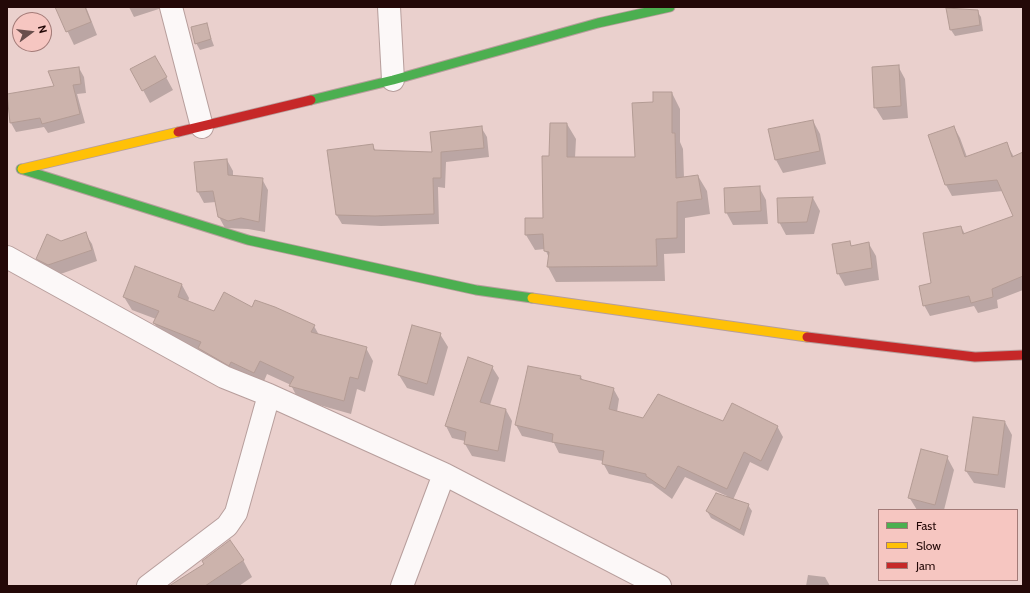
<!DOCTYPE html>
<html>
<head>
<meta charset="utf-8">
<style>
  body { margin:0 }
  #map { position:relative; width:1030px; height:593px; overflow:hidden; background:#ead0cd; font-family:Cabin,sans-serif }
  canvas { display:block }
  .frame { position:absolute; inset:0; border:8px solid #230807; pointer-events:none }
  .legend { position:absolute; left:878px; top:509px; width:140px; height:72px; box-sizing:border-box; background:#f6c6c1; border:1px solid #a27a77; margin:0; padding:5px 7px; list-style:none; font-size:12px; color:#230807 }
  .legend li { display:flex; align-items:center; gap:8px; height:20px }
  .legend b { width:20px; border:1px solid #a27a77 }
  .north { position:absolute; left:12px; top:12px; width:40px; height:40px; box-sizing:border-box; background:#f6c6c1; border:1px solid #a27a77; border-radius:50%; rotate:75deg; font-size:11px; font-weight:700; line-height:16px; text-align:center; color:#230807 }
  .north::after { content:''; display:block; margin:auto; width:14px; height:18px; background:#694e4c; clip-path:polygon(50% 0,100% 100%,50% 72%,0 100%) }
</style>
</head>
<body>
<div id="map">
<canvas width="1030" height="593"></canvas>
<div class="frame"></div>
<ul class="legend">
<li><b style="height:5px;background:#4caf50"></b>Fast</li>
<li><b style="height:5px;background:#ffc107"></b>Slow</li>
<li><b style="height:5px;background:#c62828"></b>Jam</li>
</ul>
<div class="north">N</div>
</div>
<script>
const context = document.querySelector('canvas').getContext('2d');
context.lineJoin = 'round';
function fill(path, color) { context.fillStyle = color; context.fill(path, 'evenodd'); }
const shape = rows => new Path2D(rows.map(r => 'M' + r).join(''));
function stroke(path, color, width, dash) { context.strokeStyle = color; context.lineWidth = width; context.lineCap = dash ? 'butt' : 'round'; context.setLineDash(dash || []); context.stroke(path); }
const shadow = shape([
  [56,7,86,7,97,35,74,45],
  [129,7,165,7,134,17],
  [947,9,977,11,981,17,983,31,955,36,951,30],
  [206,24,214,46,200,50,196,43],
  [155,57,173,90,150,103,143,90],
  [898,66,905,79,908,118,883,120,875,107],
  [79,68,84,77,86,93,77,94,85,123,48,133,44,127,16,132,11,123,7,95,56,87],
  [672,93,680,109,680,142,683,149,684,178,698,176,707,191,710,214,685,218,685,253,664,254,665,281,556,282,548,267,549,258,545,249,535,250,526,235,544,219,550,157,567,124,576,139,575,158,636,158,654,103],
  [813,121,820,134,826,164,783,173,776,160,769,130],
  [481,127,487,137,489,157,446,162,445,188,438,187,439,224,381,226,342,224,336,214,372,145,376,151,434,153],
  [954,127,960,138,967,157,1006,143,1014,157,1023,162,1023,290,997,300,998,308,978,313,974,306,930,316,924,305,932,284,961,227,965,234,1014,216,1003,191,952,196,946,185],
  [227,160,233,171,233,177,262,179,268,190,265,232,248,229,225,228,219,217,216,202,204,203,198,192,195,163],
  [759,187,766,200,768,224,733,225,726,212],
  [813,198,820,211,814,234,786,235,779,222,778,199],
  [85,233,92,244,97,261,55,276,43,270,37,259,61,242],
  [849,242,852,247,869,244,876,256,879,280,845,286,838,273],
  [182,285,189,298,188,302,215,312,253,308,314,326,319,335,366,348,373,361,365,392,357,389,351,414,298,399,291,385,267,374,262,386,206,361,201,351,162,335,154,323,156,319,132,310,124,297],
  [440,334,448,347,434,396,407,388,399,375],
  [469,358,492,367,499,378,490,405,506,410,512,421,505,462,472,456,465,444,465,441,452,438,446,426],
  [581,377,583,381,613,388,619,399,617,412,644,419,777,426,783,437,768,471,750,462,733,500,748,505,752,511,744,536,711,518,707,511,727,496,685,477,672,499,652,484,609,474,603,463,603,461,559,453,554,443,522,436,516,425],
  [1005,422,1012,435,1005,488,974,483,966,471],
  [947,457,954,470,944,510,917,510,909,497],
  [243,560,252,577,239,586,170,586,205,565],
  [808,575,825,577,830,586,806,586]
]);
const building = shape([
  [55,7,85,7,91,22,66,32,55,7],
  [946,8,978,10,980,25,950,30,946,8],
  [207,23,211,39,195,44,191,27,207,23],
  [155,56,167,77,142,91,130,69,155,56],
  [899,65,901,106,874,108,872,67,899,65],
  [79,67,81,84,73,85,80,114,42,124,40,118,10,123,7,94,54,86,48,71,79,67],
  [653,92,672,92,672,133,675,133,676,178,698,175,702,199,677,202,677,238,656,239,657,266,547,267,549,252,544,251,543,234,525,235,525,218,543,218,542,156,549,156,550,123,567,123,567,157,635,157,632,103,653,102,653,92],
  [813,120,820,151,775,160,768,129,813,120],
  [482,126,484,148,441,152,441,178,433,178,434,214,375,216,336,215,327,150,373,144,374,150,432,152,430,132,482,126],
  [954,126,965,157,1007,142,1012,157,1023,152,1023,276,992,289,993,297,971,303,969,296,923,306,919,286,931,283,923,233,961,226,963,234,1013,216,997,180,945,185,928,135,954,126],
  [227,159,228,175,263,178,259,222,241,218,228,221,218,217,213,191,197,192,194,162,227,159],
  [760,186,761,211,725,213,724,188,760,186],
  [813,197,807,222,778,223,777,198,813,197],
  [86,232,92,250,48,265,36,259,47,234,61,241,86,232],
  [850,241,851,246,869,242,872,268,837,274,832,244,850,241],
  [135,266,182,284,178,297,214,311,224,292,252,307,255,300,275,307,315,325,311,332,367,347,358,379,350,377,344,401,289,386,294,377,260,361,254,373,231,362,229,366,198,348,201,342,153,323,159,311,123,297,135,266],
  [412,325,441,333,427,384,398,375,412,325],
  [468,357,493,366,480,402,506,409,498,451,464,444,466,432,445,426,468,357],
  [528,366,581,376,580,379,614,388,609,409,643,418,658,394,723,421,732,403,778,426,761,461,744,452,727,489,678,466,665,489,646,476,646,474,602,464,604,451,552,442,553,434,515,425,528,366],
  [973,417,1005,421,998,475,965,471,973,417],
  [921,449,948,456,935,505,908,498,921,449],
  [716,493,749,504,740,530,706,511,716,493],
  [230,540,244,560,205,586,169,586,204,564,202,561,230,540]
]);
const street = shape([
  [171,7,202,127],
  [389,7,393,80],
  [7,257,224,377,269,395,444,474,660,586],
  [148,586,227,526,236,513,269,395],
  [402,586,444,474]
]);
const fast = shape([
  [311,100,393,80,598,23,670,7],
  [21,169,248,240,476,290,532,298]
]);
const slow = shape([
  [22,169,178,132],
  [532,298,807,337]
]);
const jam = shape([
  [178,132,311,100],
  [807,337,975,357,1023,355]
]);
fill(shadow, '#0003');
fill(building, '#ccb3ac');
stroke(building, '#b39b94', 1);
stroke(street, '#b79e9c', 24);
stroke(fast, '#b79e9c', 11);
stroke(slow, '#b79e9c', 11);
stroke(jam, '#b79e9c', 11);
stroke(street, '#fcf8f8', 22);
stroke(fast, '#4caf50', 9);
stroke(slow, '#ffc107', 9);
stroke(jam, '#c62828', 9);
</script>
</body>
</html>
